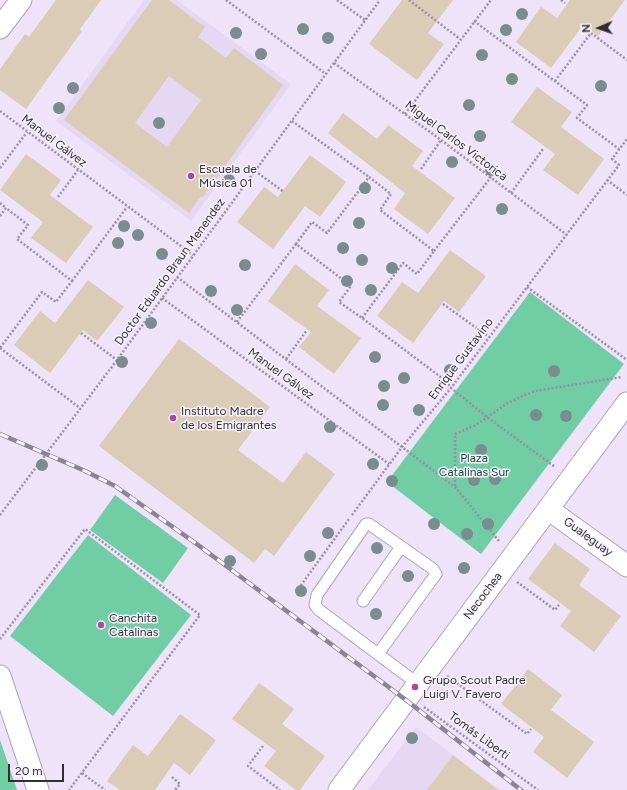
<!DOCTYPE html>
<html>
<head>
<meta charset="utf-8">
<style>
  body { margin:0 }
  #map { position:relative; width:627px; height:790px; overflow:hidden; background:#eee3f9; font-family:Figtree,sans-serif }
  canvas { display:block }
  .north { position:absolute; left:579px; top:8px; width:40px; height:40px; -webkit-text-stroke:3px #f8f3fc; paint-order:stroke; rotate:268deg; font-size:11px; font-weight:700; line-height:16px; text-align:center; color:#322e36 }
  .north::after { content:''; display:block; margin:auto; width:14px; height:18px; background:#322e36; clip-path:polygon(50% 0,100% 100%,50% 72%,0 100%) }
  .scale { position:absolute; left:8px; top:764px; width:56px; height:18px; box-sizing:border-box; border:2px solid #322e36; border-top:0; padding-left:5px; font-size:12px; line-height:14px; white-space:nowrap; color:#322e36; -webkit-text-stroke:3px #f8f3fc; paint-order:stroke }
</style>
</head>
<body>
<div id="map">
<canvas width="627" height="790"></canvas>
<div class="north">N</div>
<div class="scale">20 m</div>
</div>
<script>
const context = document.querySelector('canvas').getContext('2d');
context.lineJoin = 'round';
function fill(path, color) { context.fillStyle = color; context.fill(path, 'evenodd'); }
const shape = rows => new Path2D(rows.map(r => 'M' + r).join(''));
function stroke(path, color, width, dash) { context.strokeStyle = color; context.lineWidth = width; context.lineCap = dash ? 'butt' : 'round'; context.setLineDash(dash || []); context.stroke(path); }
function write(font, color, halo, rows, align = 'center') {
  context.font = font + ' Figtree,sans-serif'; context.lineWidth = 3; context.setLineDash([]); context.textBaseline = 'middle'; context.strokeStyle = halo; context.fillStyle = color; for (const [text, x, y, turn = 0] of rows) {
    context.save(); context.translate(x, y); context.rotate((+turn || 0) * Math.PI / 180); context.textAlign = isNaN(turn) ? turn : align; if (halo) context.strokeText(text, 0, 0); context.fillText(text, 0, 0); context.restore();
  }
}
const built = shape([
  [144,0,177,0,291,84,191,221,56,121],
  [416,727,500,790,368,790]
]);
const green = shape([
  [530,292,624,364,481,554,387,482],
  [115,495,188,548,163,583,90,530],
  [88,535,191,615,113,716,10,636],
  [0,740,17,790,0,790]
]);
const building = shape([
  [56,0,101,0,80,29,82,31,26,109,0,90,0,69,25,34,29,37],
  [152,0,169,0,205,27,198,37,226,58,234,48,283,85,203,197,201,196,189,213,64,120],
  [169,76,201,100,167,147,135,123],
  [402,0,453,0,428,33,444,44,417,80,369,44],
  [570,0,625,0,598,36,583,25,551,68,516,42,541,7,557,18],
  [537,87,572,112,561,127,604,159,578,195,543,170,555,154,511,122],
  [343,113,377,139,388,125,423,151,412,166,455,198,428,234,394,209,405,193,328,133],
  [26,154,61,180,50,195,93,227,66,263,31,238,43,222,0,190],
  [310,155,346,182,320,217,305,206,273,249,237,222,264,187,278,197],
  [450,250,486,276,459,312,444,301,413,343,377,316,402,282,418,293],
  [295,264,329,290,317,306,361,338,334,374,299,347,311,332,268,301],
  [88,280,124,307,97,341,83,330,50,373,14,345,40,311,55,323],
  [179,339,270,407,238,450,283,483,306,452,335,474,274,556,265,549,254,563,99,446],
  [555,543,590,569,579,585,621,616,594,652,560,626,571,611,528,579],
  [528,669,562,695,551,710,594,742,567,778,533,752,544,737,501,704],
  [259,683,294,709,282,724,325,756,300,790,296,790,264,766,276,751,232,719],
  [180,714,216,740,190,775,174,763,155,790,120,790,107,781,133,745,148,756],
  [453,755,498,790,427,790]
]);
const path = shape([
  [226,0,326,74],
  [337,0,365,20],
  [409,0,460,39],
  [561,0,565,3],
  [474,21,587,105,577,118,619,149],
  [334,63,441,140,567,235],
  [555,81,591,33,627,60],
  [0,111,193,255],
  [405,114,491,0],
  [292,121,369,177],
  [0,168,27,132],
  [421,169,441,140],
  [255,171,284,192],
  [607,180,627,195],
  [511,193,543,149],
  [58,197,78,170],
  [0,203,6,208],
  [0,216,6,208,28,225,17,239,72,281,56,302,42,292,0,348],
  [434,251,491,177],
  [177,277,455,487,499,541],
  [72,281,127,207],
  [527,287,627,360],
  [162,298,389,464],
  [443,304,489,337],
  [362,318,403,263,417,274,434,251,380,210,391,194,369,177,327,233,312,222,296,244,351,286,339,302,362,318,446,381,451,388,487,417,555,467],
  [237,322,296,244],
  [81,333,117,360],
  [0,348,80,408],
  [286,359,307,330],
  [455,486,455,434,476,425,509,402,535,391,622,377],
  [0,515,117,360,380,0],
  [352,515,402,447,451,388,619,165,612,159,627,139],
  [517,582,555,610,559,605],
  [296,592,349,519],
  [0,639,85,529,200,615,69,790],
  [447,676,527,734,531,729],
  [424,707,538,790],
  [263,746,248,766,280,790],
  [82,773,105,790],
  [172,777,180,784,175,790]
]);
const lane = shape([
  [363,601,401,547],
  [378,654,436,574,433,569,369,524,366,524,317,595,315,605,319,610,418,684]
]);
const street = shape([
  [0,28,21,0],
  [548,509,627,566],
  [0,676,38,790],
  [339,790,627,403]
]);
const rail = shape([
  [0,434,83,470,115,486,194,542,406,700,521,790]
]);
const trees = [
  [522,14],
  [303,29],
  [506,30],
  [236,33],
  [328,38],
  [261,54],
  [482,55],
  [512,79],
  [601,86],
  [73,88],
  [469,105],
  [59,108],
  [159,123],
  [480,136],
  [452,162],
  [491,170],
  [229,180],
  [365,188],
  [502,209],
  [359,223],
  [124,226],
  [138,235],
  [118,243],
  [343,248],
  [162,254],
  [362,260],
  [245,265],
  [392,268],
  [347,281],
  [371,290],
  [211,291],
  [237,310],
  [151,323],
  [375,357],
  [122,362],
  [450,370],
  [554,371],
  [404,378],
  [384,386],
  [383,405],
  [419,410],
  [536,415],
  [566,416],
  [330,427],
  [481,450],
  [373,464],
  [42,465],
  [495,479],
  [474,480],
  [392,481],
  [434,524],
  [488,524],
  [328,533],
  [467,534],
  [377,548],
  [310,556],
  [230,561],
  [464,568],
  [408,576],
  [301,591],
  [376,614],
  [412,738]
];
const markers = [
  [191,176,4,"#ae45a8"],
  [173,418,4,"#ae45a8"],
  [101,625,4,"#ae45a8"],
  [415,687,4,"#ae45a8"]
];
const streetNames = [
  ["Manuel Gálvez",54,141,37],
  ["Miguel Carlos Victorica",456,141,37],
  ["Doctor Eduardo Braun Menendez",170,272,-54],
  ["Enrique Gustavino",461,359,-53],
  ["Manuel Gálvez",281,374,36],
  ["Gualeguay",588,537,36],
  ["Necochea",483,596,-53],
  ["Tomás Liberti",479,736,36]
];
const poiNames = [
  ["Escuela de",199,169],
  ["Música 01",199,183],
  ["Instituto Madre",181,411],
  ["de los Emigrantes",181,425],
  ["Canchita",109,618],
  ["Catalinas",109,632],
  ["Grupo Scout Padre",423,680],
  ["Luigi V. Favero",423,694]
];
const parkNames = [
  ["Plaza",474,458],
  ["Catalinas Sur",474,472]
];
fill(built, '#e6d7f3');
fill(green, '#71cda3');
fill(building, '#dbccb8');
stroke(lane, '#afa4b9', 13);
stroke(street, '#afa4b9', 23);
stroke(path, '#9991a1', 2.5, [2, 2]);
stroke(lane, '#fff', 11);
stroke(street, '#fff', 21);
stroke(rail, '#8b8492', 4.5);
stroke(rail, '#f8f3fc', 3, [9]);
context.fillStyle = '#788d8c';
for (const [x, y] of trees) { context.beginPath(); context.arc(x, y, 6, 0, 2 * Math.PI); context.fill(); }
for (const [x, y, r, color] of markers) { const dot = new Path2D(); dot.arc(x, y, r, 0, 2 * Math.PI); context.fillStyle = color; context.fill(dot); stroke(dot, '#f8f3fc', 1.5); }
write('12px', '#322e36', '#f8f3fc', streetNames);
write('12px', '#322e36', '#f8f3fc', poiNames, 'left');
write('12px', '#184733', '#f8f3fc', parkNames);
</script>
</body>
</html>
